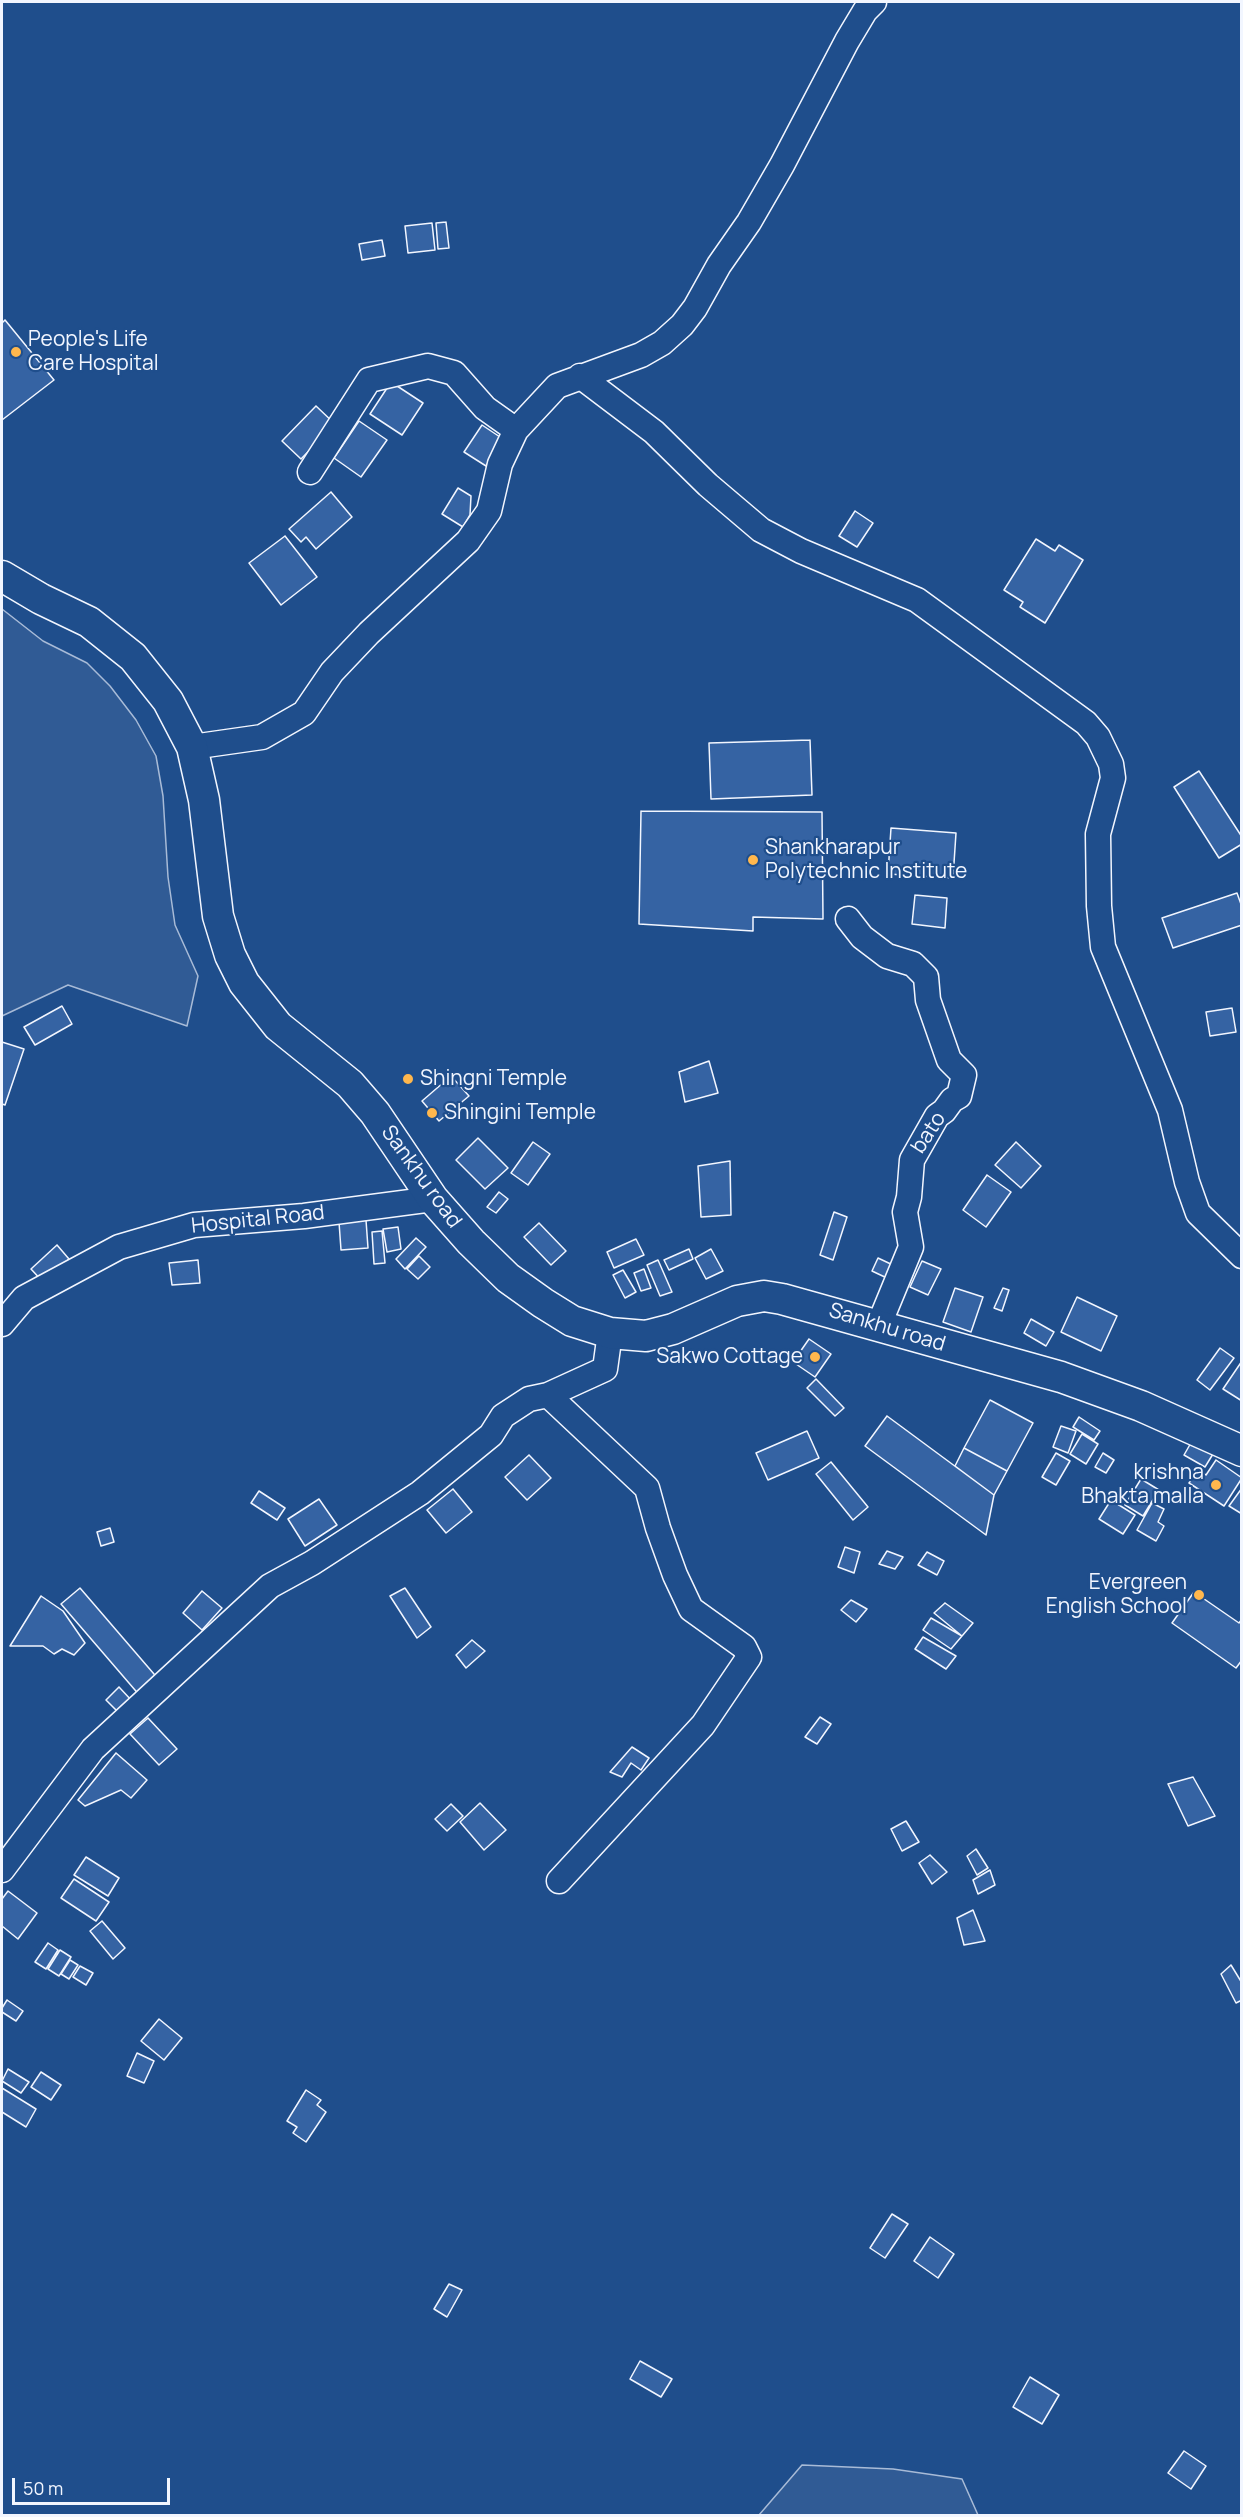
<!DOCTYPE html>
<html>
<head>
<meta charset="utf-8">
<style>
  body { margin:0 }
  #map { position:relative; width:1243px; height:2517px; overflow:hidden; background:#1f4e8c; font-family:Manrope,sans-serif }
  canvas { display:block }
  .frame { position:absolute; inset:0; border:3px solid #f2f6ff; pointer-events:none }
  .scale { position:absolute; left:12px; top:2478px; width:158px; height:27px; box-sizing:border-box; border:3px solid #f2f6ff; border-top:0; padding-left:8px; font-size:18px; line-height:21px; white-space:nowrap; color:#f2f6ff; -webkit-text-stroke:4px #1f4e8c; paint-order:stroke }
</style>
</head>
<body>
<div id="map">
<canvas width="1243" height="2517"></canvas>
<div class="frame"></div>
<div class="scale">50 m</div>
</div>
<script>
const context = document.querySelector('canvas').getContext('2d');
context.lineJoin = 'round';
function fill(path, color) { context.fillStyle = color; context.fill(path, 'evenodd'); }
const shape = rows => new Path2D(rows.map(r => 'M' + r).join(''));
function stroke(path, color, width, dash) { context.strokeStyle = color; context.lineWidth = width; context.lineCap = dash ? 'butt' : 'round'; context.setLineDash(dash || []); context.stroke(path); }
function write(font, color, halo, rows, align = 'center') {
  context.font = font + ' Manrope,sans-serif'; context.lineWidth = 4.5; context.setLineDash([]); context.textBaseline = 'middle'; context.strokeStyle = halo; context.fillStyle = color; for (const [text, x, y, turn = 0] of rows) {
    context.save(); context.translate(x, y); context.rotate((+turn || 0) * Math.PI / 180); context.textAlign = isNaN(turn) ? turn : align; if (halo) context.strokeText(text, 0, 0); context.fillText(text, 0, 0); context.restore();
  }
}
const built = shape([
  [2,609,43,641,87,663,110,686,136,720,156,756,163,796,168,877,175,925,198,976,187,1026,68,985,2,1016,2,609],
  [802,2465,893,2469,962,2479,978,2515,759,2515,802,2465]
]);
const building = shape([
  [446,222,449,248,438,249,436,223,446,222],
  [432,223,435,250,408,253,405,226,432,223],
  [382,240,385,256,362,260,359,244,382,240],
  [5,320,54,380,2,420,2,323,5,320],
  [391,382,423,403,402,435,370,414,391,382],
  [316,406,335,424,301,459,282,441,316,406],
  [359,421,387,440,361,477,334,458,359,421],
  [482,425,503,439,486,466,464,452,482,425],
  [458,488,471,496,470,515,463,527,442,514,458,488],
  [331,492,352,517,316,549,306,537,301,542,289,529,331,492],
  [855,511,873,523,857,547,839,536,855,511],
  [285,536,317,577,281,605,249,563,285,536],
  [1036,539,1055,551,1059,545,1083,560,1045,623,1020,607,1023,602,1004,590,1036,539],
  [810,740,812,795,711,799,709,743,810,740],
  [1199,771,1242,837,1242,844,1219,858,1174,787,1199,771],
  [641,811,822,812,823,919,753,917,753,931,639,924,641,811],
  [891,828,956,833,953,878,888,874,891,828],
  [1237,893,1242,907,1242,925,1173,948,1162,918,1237,893],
  [915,895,947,898,945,928,912,924,915,895],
  [62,1006,72,1024,35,1045,24,1027,62,1006],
  [1232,1008,1236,1032,1210,1036,1206,1012,1232,1008],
  [2,1042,24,1049,5,1105,2,1104,2,1042],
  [709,1061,718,1093,685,1102,679,1072,709,1061],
  [451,1076,469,1096,439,1121,422,1101,451,1076],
  [478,1138,508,1168,485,1189,456,1160,478,1138],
  [533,1142,550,1154,528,1185,511,1173,533,1142],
  [1016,1142,1041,1166,1021,1188,995,1165,1016,1142],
  [730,1161,731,1215,701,1217,698,1166,730,1161],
  [987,1175,1011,1192,986,1227,963,1210,987,1175],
  [499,1192,508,1199,496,1213,487,1207,499,1192],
  [834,1212,847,1217,833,1260,820,1255,834,1212],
  [366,1220,368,1248,341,1250,339,1222,366,1220],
  [539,1223,566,1251,551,1265,524,1237,539,1223],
  [398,1227,401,1249,387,1252,383,1229,398,1227],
  [382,1231,385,1263,374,1264,372,1232,382,1231],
  [416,1238,426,1247,405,1269,396,1259,416,1238],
  [636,1239,644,1255,614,1268,607,1252,636,1239],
  [57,1245,69,1259,43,1282,31,1269,57,1245],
  [689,1249,693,1259,669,1270,664,1260,689,1249],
  [711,1249,723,1271,706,1279,695,1258,711,1249],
  [419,1256,430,1267,418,1279,407,1269,419,1256],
  [878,1258,895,1266,889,1279,872,1271,878,1258],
  [198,1260,200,1283,172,1285,169,1263,198,1260],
  [658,1260,672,1292,660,1296,647,1265,658,1260],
  [922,1261,941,1269,928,1295,910,1287,922,1261],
  [644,1269,651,1288,641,1291,634,1273,644,1269],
  [623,1270,636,1292,625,1298,613,1275,623,1270],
  [955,1288,983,1297,971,1332,943,1322,955,1288],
  [1003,1288,1009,1290,1002,1311,994,1308,1003,1288],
  [1077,1297,1117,1316,1101,1351,1061,1332,1077,1297],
  [1031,1319,1054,1332,1046,1346,1024,1333,1031,1319],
  [809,1339,831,1354,815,1377,793,1362,809,1339],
  [1220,1348,1234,1358,1210,1390,1197,1380,1220,1348],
  [1242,1361,1242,1401,1223,1389,1242,1361],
  [816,1379,844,1408,835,1416,807,1388,816,1379],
  [990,1400,1033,1423,1007,1471,964,1448,990,1400],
  [887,1416,994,1495,986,1535,865,1446,887,1416],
  [1079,1417,1100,1431,1094,1440,1073,1427,1079,1417],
  [1061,1426,1076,1431,1068,1453,1053,1447,1061,1426],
  [807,1431,819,1458,768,1480,756,1453,807,1431],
  [1082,1434,1098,1444,1086,1464,1070,1454,1082,1434],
  [1192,1441,1213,1454,1205,1467,1184,1455,1192,1441],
  [964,1448,1007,1471,994,1495,955,1466,964,1448],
  [1056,1453,1070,1461,1056,1485,1042,1477,1056,1453],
  [1103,1453,1114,1460,1106,1473,1095,1467,1103,1453],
  [529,1455,551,1478,527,1500,505,1477,529,1455],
  [1216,1460,1242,1478,1224,1506,1189,1483,1198,1469,1206,1475,1216,1460],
  [831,1462,868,1507,853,1520,816,1474,831,1462],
  [1141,1479,1159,1490,1143,1516,1125,1505,1141,1479],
  [1242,1488,1242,1514,1229,1506,1242,1488],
  [453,1489,472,1512,446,1533,427,1510,453,1489],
  [259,1491,285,1508,277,1520,251,1503,259,1491],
  [319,1499,337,1525,305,1546,288,1519,319,1499],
  [1111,1500,1135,1515,1123,1534,1099,1519,1111,1500],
  [1152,1503,1164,1509,1158,1522,1164,1526,1156,1541,1137,1530,1152,1503],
  [110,1528,114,1542,101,1546,97,1532,110,1528],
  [845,1547,860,1552,854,1573,838,1567,845,1547],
  [887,1551,903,1557,895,1569,879,1564,887,1551],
  [927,1552,944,1561,937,1575,918,1565,927,1552],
  [80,1588,160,1681,141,1697,61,1604,80,1588],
  [405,1588,431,1627,417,1638,390,1596,405,1588],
  [202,1591,222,1608,202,1630,183,1613,202,1591],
  [1194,1592,1239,1623,1242,1619,1242,1660,1236,1668,1172,1623,1194,1592],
  [41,1596,63,1611,85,1643,74,1655,62,1649,54,1654,43,1646,10,1646,41,1596],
  [851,1600,867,1609,856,1622,841,1610,851,1600],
  [945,1603,973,1623,962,1636,934,1613,945,1603],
  [931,1618,962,1636,951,1649,923,1630,931,1618],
  [923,1637,956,1656,946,1669,915,1649,923,1637],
  [472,1640,485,1651,466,1668,456,1655,472,1640],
  [119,1687,133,1702,121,1715,106,1700,119,1687],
  [820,1717,831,1724,817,1744,805,1737,820,1717],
  [148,1718,177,1749,159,1765,130,1734,148,1718],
  [632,1747,649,1758,641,1770,631,1763,622,1777,610,1772,632,1747],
  [116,1753,147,1780,131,1798,121,1790,85,1806,78,1800,116,1753],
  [1193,1777,1215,1816,1188,1826,1168,1784,1193,1777],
  [480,1803,506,1830,484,1850,460,1822,480,1803],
  [451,1804,463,1816,447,1831,435,1819,451,1804],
  [906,1821,919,1842,902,1851,891,1829,906,1821],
  [976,1849,988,1868,977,1875,967,1856,976,1849],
  [930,1855,947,1872,932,1884,919,1863,930,1855],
  [86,1857,119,1878,108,1896,74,1875,86,1857],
  [990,1870,995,1885,978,1894,973,1880,990,1870],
  [74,1879,109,1902,96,1921,61,1898,74,1879],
  [8,1891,37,1913,18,1939,2,1926,2,1899,8,1891],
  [973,1910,985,1941,964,1945,957,1918,973,1910],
  [102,1921,125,1948,113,1959,90,1931,102,1921],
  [48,1943,58,1950,46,1969,35,1962,48,1943],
  [60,1950,71,1957,59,1976,48,1969,60,1950],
  [70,1960,78,1965,69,1979,61,1974,70,1960],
  [1231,1965,1242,1983,1242,2000,1236,2003,1221,1974,1231,1965],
  [80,1966,93,1973,86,1985,73,1977,80,1966],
  [7,2000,23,2011,16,2021,2,2012,2,2008,7,2000],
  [159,2019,182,2038,164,2060,141,2041,159,2019],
  [137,2053,154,2061,144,2083,127,2076,137,2053],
  [8,2069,29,2082,21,2093,2,2081,8,2069],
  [41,2072,61,2085,51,2100,31,2087,41,2072],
  [2,2088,36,2109,26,2127,2,2112,2,2088],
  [306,2090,321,2100,317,2105,326,2112,306,2142,293,2133,297,2127,287,2121,306,2090],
  [892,2214,908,2224,885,2258,870,2248,892,2214],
  [930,2237,954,2254,938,2278,914,2261,930,2237],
  [449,2284,462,2290,447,2317,434,2309,449,2284],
  [640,2361,672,2379,661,2397,630,2379,640,2361],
  [1030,2377,1059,2395,1042,2424,1013,2407,1030,2377],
  [1184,2451,1206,2466,1191,2489,1168,2473,1184,2451]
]);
const minor = shape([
  [580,376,654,432,708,485,761,530,801,551,917,600,1086,723,1098,737,1111,764,1113,778,1098,834,1099,906,1103,947,1170,1110,1187,1182,1198,1213,1242,1256],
  [310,472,369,380,428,366,454,373,485,408,516,430],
  [192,747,262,737,304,713,332,672,369,633,468,541,489,511,500,464,516,430,557,386,641,355,662,343,682,325,695,308,719,265,749,222,782,165,847,41,865,11,874,2],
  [848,919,862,937,887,956,913,964,926,977,928,1000,949,1060,964,1075,959,1096,952,1100,944,1111,937,1116,912,1160,909,1197,905,1212,911,1247,878,1327],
  [2,1324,24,1298,119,1247,194,1225,304,1216,433,1199],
  [548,1395,647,1488,658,1528,675,1575,691,1609,744,1647,749,1657,703,1725,559,1881],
  [2,1870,93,1749,270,1586,312,1563,420,1493,491,1435,503,1416,529,1399,548,1395,605,1369,610,1333]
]);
const major = shape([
  [2,576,41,599,89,622,133,657,168,701,192,747,204,800,218,916,230,955,244,983,278,1026,350,1084,375,1113,433,1199,471,1242,508,1278,543,1303,572,1321,610,1333,646,1336,673,1329,737,1301,764,1296,782,1299,1061,1377,1141,1406,1242,1451]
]);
const markers = [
  [16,352,6,"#ffb74d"],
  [753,860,6,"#ffb74d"],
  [408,1079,6,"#ffb74d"],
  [432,1113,6,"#ffb74d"],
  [815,1357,6,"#ffb74d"],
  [1216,1485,6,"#ffb74d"],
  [1199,1595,6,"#ffb74d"]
];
const poiNames = [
  ["People's Life",28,340],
  ["Care Hospital",28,364],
  ["Shankharapur",765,848],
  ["Polytechnic Institute",765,872],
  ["Shingni Temple",420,1079],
  ["Shingini Temple",444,1113],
  ["Sakwo Cottage",803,1357,"right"],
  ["krishna",1204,1473,"right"],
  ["Bhakta malla",1204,1497,"right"],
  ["Evergreen",1187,1583,"right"],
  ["English School",1187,1607,"right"]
];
const streetNames = [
  ["bato",929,1133,-57],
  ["Sankhu road",421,1177,54],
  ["Hospital Road",258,1220,-6],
  ["Sankhu road",887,1328,17]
];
fill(built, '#305b95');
stroke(built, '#a8bbd7', 1.5);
fill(building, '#3563a3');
stroke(building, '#f2f6ff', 1.5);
stroke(minor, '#f2f6ff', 27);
stroke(major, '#f2f6ff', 33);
stroke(minor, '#1f4e8c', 24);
stroke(major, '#1f4e8c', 30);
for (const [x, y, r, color] of markers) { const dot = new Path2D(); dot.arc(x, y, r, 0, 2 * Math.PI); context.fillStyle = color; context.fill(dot); stroke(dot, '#1f4e8c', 2); }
write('21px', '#f2f6ff', '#1f4e8c', poiNames, 'left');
write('21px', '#f2f6ff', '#1f4e8c', streetNames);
</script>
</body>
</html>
